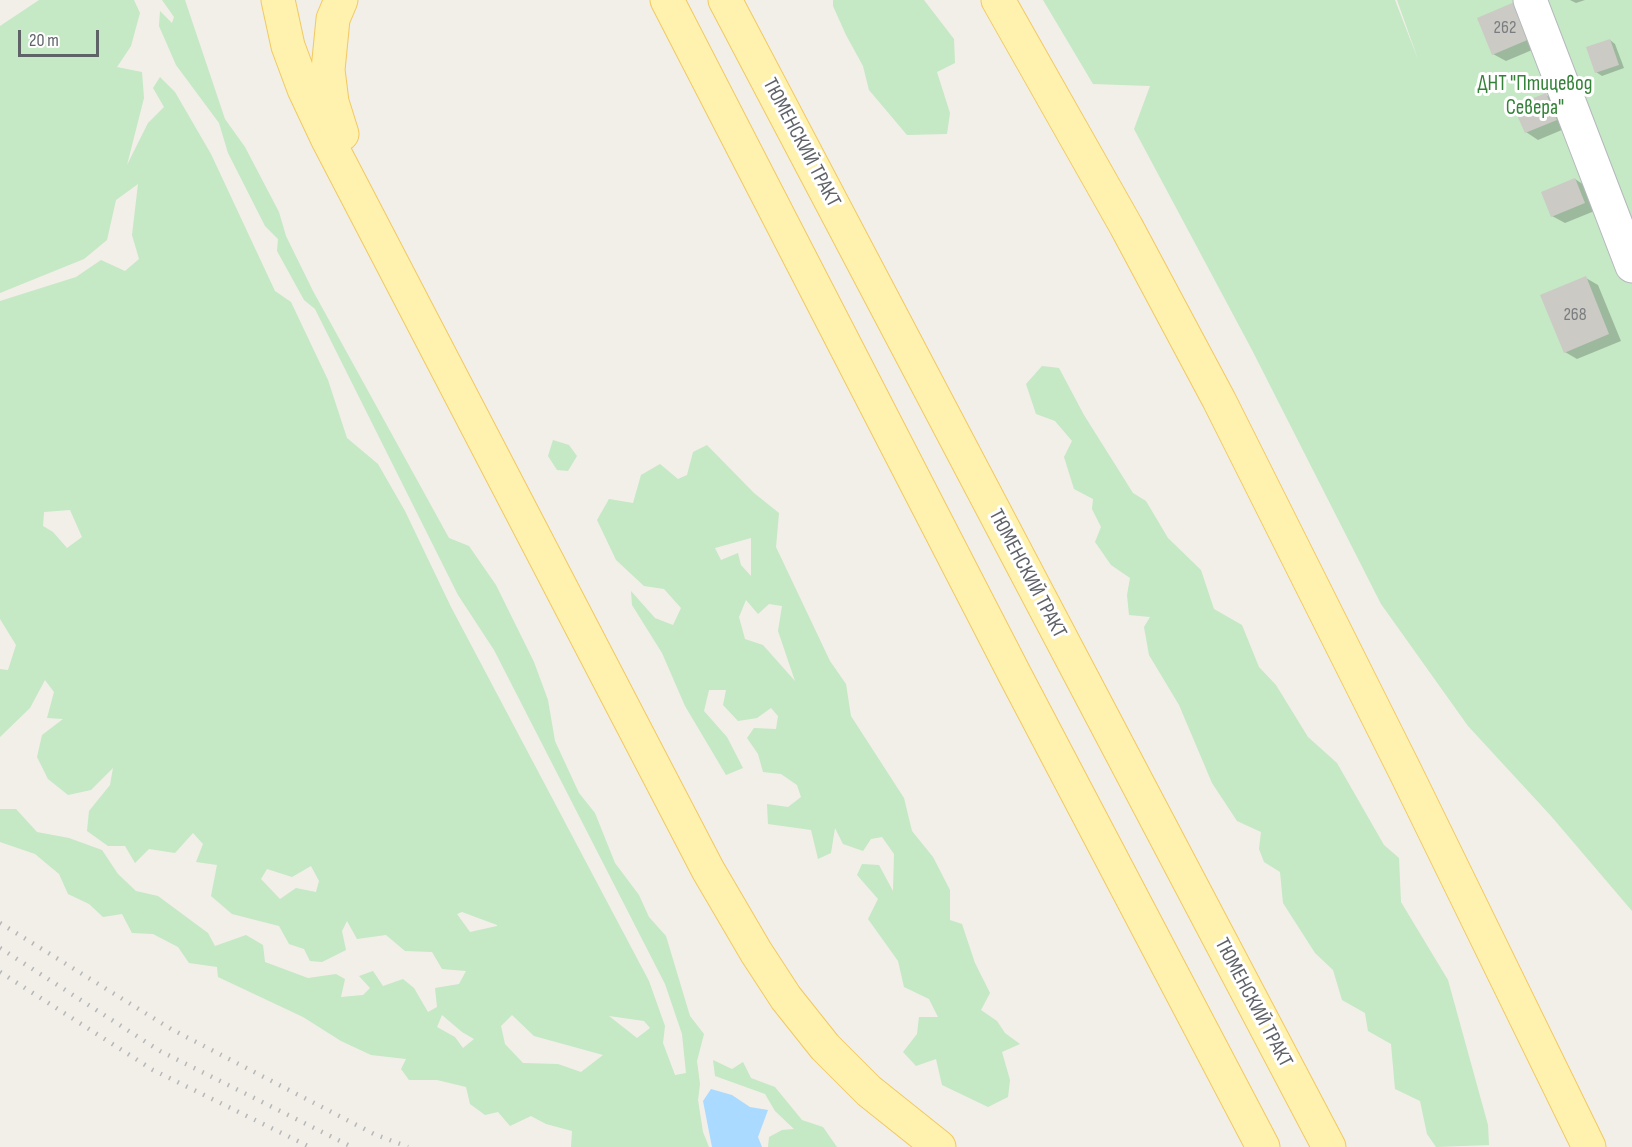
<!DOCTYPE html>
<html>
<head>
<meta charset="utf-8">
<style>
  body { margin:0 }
  #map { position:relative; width:1632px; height:1147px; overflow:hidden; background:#f1efe8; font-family:"Sofia Sans Condensed",sans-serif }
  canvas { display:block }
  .scale { position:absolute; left:18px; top:30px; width:81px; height:27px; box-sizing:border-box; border:3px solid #5f6368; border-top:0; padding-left:8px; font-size:18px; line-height:21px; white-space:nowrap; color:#5f6368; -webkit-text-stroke:4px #fff; paint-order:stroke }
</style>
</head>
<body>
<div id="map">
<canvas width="1632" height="1147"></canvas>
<div class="scale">20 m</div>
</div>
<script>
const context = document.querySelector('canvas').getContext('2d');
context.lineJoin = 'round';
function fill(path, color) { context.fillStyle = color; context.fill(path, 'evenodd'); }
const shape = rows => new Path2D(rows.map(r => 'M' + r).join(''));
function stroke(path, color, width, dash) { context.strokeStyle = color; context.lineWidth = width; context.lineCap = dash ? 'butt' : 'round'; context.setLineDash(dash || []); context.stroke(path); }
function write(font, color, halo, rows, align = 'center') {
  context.font = font + ' "Sofia Sans Condensed",sans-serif'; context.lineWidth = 6; context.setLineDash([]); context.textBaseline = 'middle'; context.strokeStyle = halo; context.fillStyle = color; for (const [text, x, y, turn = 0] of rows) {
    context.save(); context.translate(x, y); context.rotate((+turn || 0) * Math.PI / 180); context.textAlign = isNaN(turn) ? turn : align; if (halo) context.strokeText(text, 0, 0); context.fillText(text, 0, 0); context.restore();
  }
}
const green = shape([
  [39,0,134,0,140,13,131,46,117,67,142,72,144,98,127,165,148,123,164,107,153,88,160,77,175,92,211,154,275,291,291,302,328,380,347,438,378,464,405,511,451,607,649,981,665,1026,663,1043,675,1075,686,1073,682,1034,665,984,494,650,458,595,315,309,304,300,277,251,278,239,265,226,228,153,219,123,176,65,159,26,160,11,172,23,174,17,162,0,185,0,225,119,245,147,279,212,286,236,313,291,449,538,469,546,496,585,534,662,548,700,555,741,579,793,595,813,615,863,639,895,649,917,666,936,690,1016,704,1034,697,1061,700,1084,698,1100,703,1132,709,1147,571,1147,572,1131,546,1124,531,1116,510,1126,498,1112,485,1115,470,1104,466,1087,437,1080,409,1080,401,1069,406,1059,371,1055,341,1041,303,1017,218,977,217,967,189,963,178,947,153,934,132,933,122,914,103,917,89,904,68,894,59,874,35,854,0,842,0,809,16,809,37,832,69,838,102,850,118,874,136,891,158,896,208,933,215,946,246,935,263,945,265,962,308,978,336,974,345,979,341,997,363,995,370,988,359,976,373,971,383,986,403,979,414,988,428,1012,437,1007,435,988,459,984,466,971,442,969,432,952,405,951,386,935,357,939,347,921,342,931,346,950,322,962,310,961,304,949,289,944,279,926,232,914,211,896,217,865,196,862,203,844,193,833,175,853,149,849,135,863,125,846,108,846,87,831,89,811,110,785,113,768,91,790,68,795,48,779,37,757,42,735,63,719,47,718,54,692,45,680,30,708,0,737,0,669,8,670,16,645,0,619,0,301,76,277,101,260,125,271,139,259,132,235,138,184,116,200,107,240,84,259,0,293,0,26],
  [70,510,82,537,67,548,53,532,43,526,44,512],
  [311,866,319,881,316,892,296,888,280,899,261,879,267,869,292,877],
  [462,912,497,925,497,926,470,932,457,914],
  [442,1015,462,1032,474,1039,463,1048,455,1037,437,1027],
  [512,1015,534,1036,603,1055,581,1072,558,1064,523,1063,505,1044,501,1026],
  [609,1016,644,1021,650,1028,637,1038],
  [833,0,924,0,954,39,955,63,937,72,950,113,947,134,907,135,869,90,863,66,846,35,833,6],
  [1043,0,1395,0,1419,62,1397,0,1632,0,1632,911,1551,816,1468,726,1381,604,1252,350,1134,129,1150,86,1093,84],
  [1042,366,1059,368,1084,415,1133,493,1146,501,1168,538,1201,570,1214,609,1242,625,1259,667,1276,685,1308,737,1337,763,1384,845,1399,858,1401,902,1448,980,1488,1125,1489,1145,1436,1147,1427,1134,1420,1101,1395,1089,1391,1044,1368,1031,1365,1013,1342,1000,1333,970,1315,953,1283,903,1280,872,1264,862,1259,849,1261,832,1237,821,1212,783,1179,705,1149,655,1144,627,1150,617,1129,615,1127,595,1130,578,1111,565,1095,542,1101,527,1092,509,1093,499,1074,489,1064,457,1072,441,1055,421,1036,414,1026,384],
  [553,440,569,445,577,456,568,471,557,470,548,456],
  [707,445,754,493,779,513,776,547,830,661,846,684,851,716,904,798,912,831,933,857,950,890,950,920,962,924,975,963,990,993,981,1010,997,1021,1005,1033,1020,1044,1002,1052,1010,1080,1008,1097,988,1107,942,1085,936,1059,916,1066,903,1052,917,1034,919,1017,938,1017,929,999,904,987,898,961,868,919,878,899,857,875,862,864,879,865,893,891,894,854,882,837,871,839,863,851,843,844,835,828,831,853,818,859,811,830,768,824,767,804,788,807,801,797,797,785,781,774,763,772,758,754,747,738,754,728,776,729,778,716,771,708,757,718,738,721,723,705,726,690,709,690,704,711,727,737,743,768,726,775,685,706,662,653,632,605,631,591,655,618,673,625,681,608,664,589,644,586,616,560,597,520,609,499,633,503,641,475,660,464,678,479,687,475,693,452],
  [751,538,751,576,741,565,738,553,721,560,715,548],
  [746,600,758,614,769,604,782,606,778,631,795,681,763,645,745,639,739,617],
  [713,1060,732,1069,743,1062,751,1078,775,1087,802,1120,823,1127,837,1147,768,1147,769,1137,782,1130,794,1129,775,1111,765,1094,715,1076]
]);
const water = shape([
  [711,1089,732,1095,750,1107,768,1110,758,1137,762,1147,712,1147,703,1101]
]);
const shadow = shape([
  [1570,0,1585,0,1576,3],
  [1529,10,1544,45,1506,61,1493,54],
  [1610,40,1615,44,1624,68,1602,76,1596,72],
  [1546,95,1559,102,1569,127,1538,140,1526,132],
  [1575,179,1587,187,1597,210,1565,223,1552,216],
  [1586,278,1598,285,1621,341,1577,359,1565,352]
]);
const building = shape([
  [1517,1,1532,38,1492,55,1477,18],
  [1610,39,1619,65,1595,73,1586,47],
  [1546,93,1557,120,1525,133,1513,106],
  [1575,178,1585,203,1551,217,1541,192],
  [1586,276,1609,334,1564,353,1540,295]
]);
const minor = shape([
  [1530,0,1632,266]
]);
const major = shape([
  [278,0,288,46,304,89,328,140,708,870,756,952,786,998,825,1047,869,1091,939,1147],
  [341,0,333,19,328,70,332,102,342,134],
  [667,0,1015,675,1263,1147],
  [725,0,1329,1147],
  [998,0,1126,226,1219,400,1405,771,1589,1147]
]);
const rail = shape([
  [0,923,171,1029,374,1134,408,1147],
  [0,948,160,1051,352,1147],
  [0,972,153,1070,310,1147]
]);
const numberNames = [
  ["262",1505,28],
  ["268",1575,315]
];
const parkNames = [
  ["ДНТ \"Птицевод",1535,85],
  ["Севера\"",1535,109]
];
const streetNames = [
  ["ТЮМЕНСКИЙ ТРАКТ",801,143,62],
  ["ТЮМЕНСКИЙ ТРАКТ",1027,574,62],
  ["ТЮМЕНСКИЙ ТРАКТ",1253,1003,62]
];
fill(green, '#c5e8c5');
fill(water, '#aadaff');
fill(shadow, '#0003');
fill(building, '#cccac5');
stroke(minor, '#b5b8bc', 35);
stroke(major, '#f2c960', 35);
stroke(minor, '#fff', 33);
stroke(major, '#fff2af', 33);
stroke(rail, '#b6b7b8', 4.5, [1.5, 8]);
write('18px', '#7a7d7f', null, numberNames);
write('21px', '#348238', '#fff', parkNames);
write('21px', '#5f6368', '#fff', streetNames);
</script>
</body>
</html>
